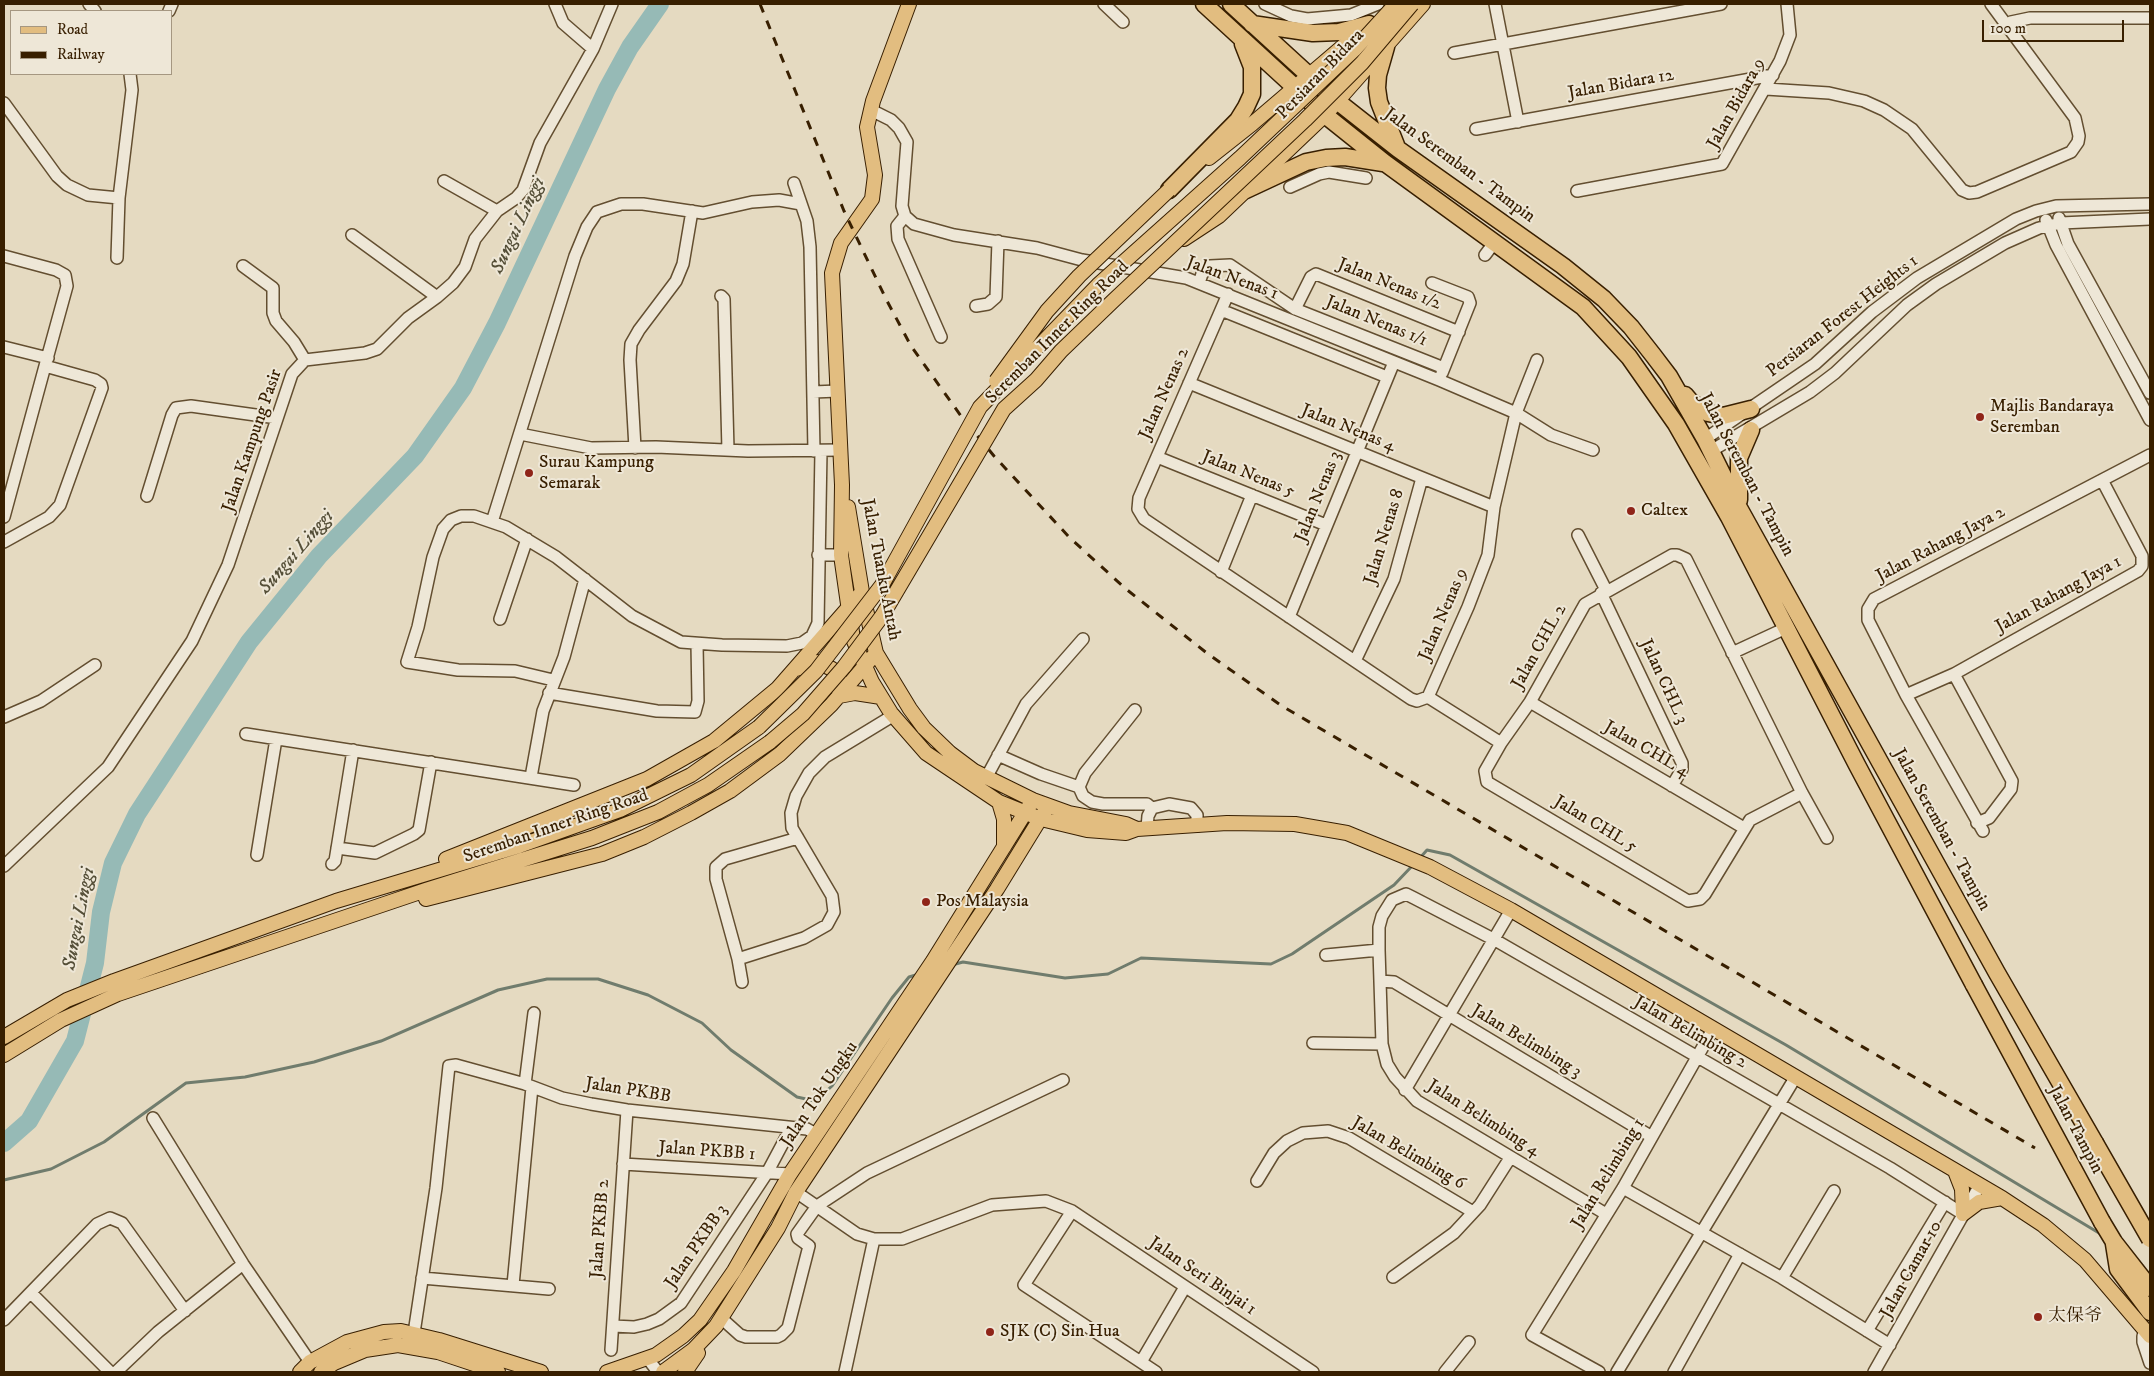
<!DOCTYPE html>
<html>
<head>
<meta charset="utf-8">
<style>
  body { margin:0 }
  #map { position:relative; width:2154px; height:1376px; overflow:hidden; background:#e5dac1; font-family:"IM FELL DW Pica",serif }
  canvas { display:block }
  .frame { position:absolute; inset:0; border:5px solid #381f00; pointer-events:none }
  .legend { position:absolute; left:10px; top:10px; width:162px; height:65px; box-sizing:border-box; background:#eee7d7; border:1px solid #a59781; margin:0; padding:6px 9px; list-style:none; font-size:15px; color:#381f00 }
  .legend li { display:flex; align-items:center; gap:10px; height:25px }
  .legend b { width:25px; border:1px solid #a59781 }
  .scale { position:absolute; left:1982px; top:20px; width:142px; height:22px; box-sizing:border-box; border:2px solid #381f00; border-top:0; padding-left:6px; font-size:15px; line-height:18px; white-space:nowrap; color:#381f00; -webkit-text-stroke:4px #eee7d7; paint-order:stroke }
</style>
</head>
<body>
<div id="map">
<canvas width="2154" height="1376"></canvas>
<div class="frame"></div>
<ul class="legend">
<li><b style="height:6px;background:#e2bd80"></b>Road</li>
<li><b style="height:6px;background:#381f00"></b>Railway</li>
</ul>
<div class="scale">100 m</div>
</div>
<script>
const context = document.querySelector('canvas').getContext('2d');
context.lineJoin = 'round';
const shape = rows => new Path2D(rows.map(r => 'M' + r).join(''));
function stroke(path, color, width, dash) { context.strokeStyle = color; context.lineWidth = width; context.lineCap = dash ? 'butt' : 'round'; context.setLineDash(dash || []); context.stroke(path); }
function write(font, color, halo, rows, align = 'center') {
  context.font = font + ' "IM FELL DW Pica","Noto Serif SC",serif'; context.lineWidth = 4; context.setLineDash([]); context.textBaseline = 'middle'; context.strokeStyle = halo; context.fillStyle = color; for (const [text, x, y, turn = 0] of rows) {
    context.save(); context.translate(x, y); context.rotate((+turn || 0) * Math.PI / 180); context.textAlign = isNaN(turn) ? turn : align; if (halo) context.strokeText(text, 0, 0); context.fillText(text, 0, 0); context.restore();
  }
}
const stream = shape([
  [1419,859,1427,850,1450,855,1786,1045,2099,1233],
  [952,965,963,962,1065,978,1108,974,1141,958,1271,964,1292,954,1394,885,1413,865],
  [4,1180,51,1169,104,1142,186,1083,245,1077,314,1062,381,1041,498,990,547,979,598,979,648,995,702,1023,731,1050,797,1097,815,1101,832,1086,892,998,909,977,919,974]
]);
const river = shape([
  [4,1143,29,1121,75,1041,95,963,101,912,113,863,137,814,249,642,319,556,415,456,463,388,497,323,607,89,630,47,660,4]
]);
const minor = shape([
  [89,4,95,11],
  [555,4,563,23,593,49],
  [1104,4,1123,22],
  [1265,4,1291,16,1307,19,1351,15,1378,4],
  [1495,4,1518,122],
  [169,11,172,4],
  [2007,25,2011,22,2030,18,2150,18],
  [1454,53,1721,4],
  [1766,89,1829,93,1864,101,1884,110,1912,129,1962,190,1969,193,1977,192,2071,152,2078,142,2079,136,2075,118,1991,4],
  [4,103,57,176,67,185,88,195,119,198],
  [871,110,891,120,899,128,907,142,902,206,905,216,914,224,954,235,1037,248,1082,260,1186,278,1439,380,1516,413,1551,435,1593,450],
  [1476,129,1773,75],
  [444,181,497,211],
  [794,183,807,221,810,247,814,451],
  [1290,187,1319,174,1329,172,1366,178],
  [1577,191,1722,164,1780,61,1790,35,1787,4],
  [905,216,897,226,898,239,941,337],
  [2059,218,2068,244,2150,393],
  [2046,220,2056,245,2150,420],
  [352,235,437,297],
  [1485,255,1494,243],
  [4,256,56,270,65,275,67,286,45,366,95,380,101,384,102,388,60,505,49,517,4,542],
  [117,258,119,198,132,90,130,74],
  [243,266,273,288,273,313,276,321,294,342,305,360],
  [1199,283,1202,274,1210,266,1230,265,1295,309,1444,368],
  [1432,283,1468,297,1470,303,1442,373],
  [1228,294,1139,498,1138,509,1144,519,1411,699,1417,701,1428,697,1468,607,1488,555,1494,507,1516,413,1537,360],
  [721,296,724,299,728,450],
  [976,306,988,304,996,297,998,241],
  [1295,309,1311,277,1316,274,1459,332],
  [1221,310,1387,377],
  [4,347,48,358],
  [1189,383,1494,507],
  [813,392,838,391],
  [520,434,591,448,656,447,748,451,841,450],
  [1705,439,1815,364,1872,312,1917,278,2016,219,2036,211,2056,206,2150,204],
  [635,448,630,360,631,344,639,330,676,281,683,264,692,211],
  [1711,451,1810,392,1835,373,1907,305,1936,284,2005,243,2039,228,2061,223,2150,219],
  [1157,457,1326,525],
  [147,496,172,415,176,408,191,406,277,418],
  [4,517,45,366],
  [492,522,575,256,587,227,597,212,621,204,643,204,703,213,752,202,779,200,801,204],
  [1578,535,1606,590],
  [818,555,841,555],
  [1221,572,1252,495],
  [1601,593,1682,763,1682,769,1672,786],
  [1289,617,1394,362],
  [500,619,527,539],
  [1732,653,1786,628],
  [1355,661,1394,579,1422,478],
  [1954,674,2012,781,2011,789,1989,818,1977,823],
  [553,680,515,671,458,670,407,662,418,627,433,557,443,529,451,520,461,516,474,516,506,527,556,557,632,616,681,642,722,645,787,646,802,643,812,636,818,623,821,451],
  [549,693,657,711,695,712,698,701,697,644],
  [1906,695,1954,674,2138,571,2142,566,2142,556,2102,480],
  [1428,697,1501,743],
  [1530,702,1744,828],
  [1135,710,1085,773,1079,787,1083,796,1092,802,1103,804,1147,804,1152,808],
  [4,717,41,701,95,665],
  [246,734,574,785],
  [998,755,1041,774,1079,787],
  [531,777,543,711,564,657,585,579],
  [986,778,1026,704,1083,639],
  [1802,793,1750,820,1705,894,1700,899,1688,901,1487,782,1485,771,1501,743,1530,702,1585,604,1672,555,1677,555,1686,559,1802,793,1827,838],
  [1147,828,1148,816,1152,808,1169,804,1191,808,1197,815,1197,826],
  [1983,831,1906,695,1868,620,1868,609,1874,599,2150,455],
  [337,848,375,853,414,834,419,830,431,762],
  [257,855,276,739],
  [332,864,335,861,353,750],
  [4,866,108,767,192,641,228,565,292,374,305,360,365,353,377,349,408,318,437,297,453,283,465,267,475,239,497,211,516,198,523,190,540,143,593,49,612,4],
  [1326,955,1379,950],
  [738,959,804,938,827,925,834,912,832,896,792,828,791,813,796,796,809,773,825,757,894,715],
  [1380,981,1394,982,1652,1137],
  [742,982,738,959,716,879,716,867,725,859,798,838],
  [1313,1043,1382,1044],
  [525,1084,534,1013],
  [1405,1090,1511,910],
  [153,1118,243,1264,310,1362],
  [623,1164,790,1174],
  [1257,1181,1274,1153,1287,1141,1303,1133,1328,1131,1349,1138,1473,1212],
  [1623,1188,1782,1278,1890,1345],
  [796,1192,857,1234,874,1239,902,1239,992,1205,1046,1201,1072,1211,1313,1372],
  [1072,1211,1024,1285,1156,1372],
  [1606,1214,1417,1101,1395,1077,1387,1064,1382,1044,1379,950,1379,927,1382,916,1392,900,1406,894,1414,898,1495,940,1890,1168,1963,1214],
  [1393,1277,1454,1233,1480,1205,1510,1158],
  [422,1278,549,1289],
  [1782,1278,1834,1191],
  [513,1285,532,1087],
  [32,1294,110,1372],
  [721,1318,740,1335,746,1337,777,1337,781,1335,788,1328,809,1246,798,1238,797,1234,817,1206,867,1173,1063,1080],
  [4,1320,97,1224,110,1218,122,1223,185,1311],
  [613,1326,634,1327,647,1324,659,1319,681,1303,767,1173,791,1128],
  [1867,1331,1945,1202],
  [2147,1332,2143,1336,2143,1342,2150,1363],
  [414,1333,436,1188,449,1066,456,1065,525,1084,562,1098,591,1104,627,1110,807,1129,816,1134],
  [611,1350,627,1110],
  [648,1359,658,1372],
  [1141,1362,1185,1287],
  [116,1372,158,1332,243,1264],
  [845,1372,874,1239],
  [1445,1372,1469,1342],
  [1599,1372,1532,1335,1623,1188,1713,1029],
  [1617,1372,1795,1078],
  [1674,1372,1740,1254],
  [1874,1372,1980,1185]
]);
const major = shape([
  [909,4,873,101,867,127,875,175,872,199,841,243,832,273,842,485,841,555,853,639,872,682,891,713,926,753,999,802,1041,819,1087,830,1126,833,1137,829,1227,823,1295,824,1347,833,1430,867,1511,910,2002,1198,2043,1225,2085,1260,2150,1336],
  [1209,158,1252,124,1369,24],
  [1184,239,1219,216,1325,115,1423,4],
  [848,507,862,592,876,653,910,709,924,728,950,753,974,771,1033,800,1069,813,1126,824,1137,829],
  [796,669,818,662,832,669,840,681,839,696,855,693,881,697],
  [999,802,1004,819,1004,847],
  [446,859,647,779,714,741,777,689,862,592],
  [426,899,602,854,644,837,691,813,730,791,780,754,831,705,876,653],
  [4,1037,67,1000,114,981,336,901,519,846,620,810,691,775,759,727],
  [4,1055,61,1020,118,994,426,890,592,838,658,812,708,785,770,742],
  [1955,1171,1962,1189,1963,1214],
  [1963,1214,1979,1202,2002,1198],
  [300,1372,310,1362,347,1342,384,1332,401,1331,439,1340,541,1372],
  [321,1372,334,1363,365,1350,398,1345,438,1352,498,1372],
  [607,1372,656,1355,683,1336,700,1320,734,1271,790,1174,933,961,1033,800],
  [663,1372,693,1350,716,1326,778,1228,796,1192,997,889,1048,806],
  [685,1372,698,1353]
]);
const highway = shape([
  [1204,4,1325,115,1385,163,1583,307,1629,357,1676,424,1729,517,1857,765,1974,985],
  [1231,4,1337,101,1398,149,1563,266,1604,299,1631,327,1653,355,1669,376,1705,439,1739,508,1997,973,2095,1143],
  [1252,24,1313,33,1339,32,1369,24],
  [1386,47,1378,75,1377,88,1379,102,1396,145],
  [1169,190,1238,120,1246,107,1252,94,1252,67,1243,44],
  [1246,190,1306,162,1326,158,1345,157,1383,163],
  [1685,395,1691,402,1708,413,1723,416,1751,409],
  [1739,500,1739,458,1751,430],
  [2102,1222,2114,1242,2150,1288],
  [2114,1244,2118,1269,2150,1312]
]);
const rail = shape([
  [760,4,844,211,886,299,911,346,961,416,994,456,1070,538,1126,589,1208,654,1282,706,2035,1148]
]);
const majorBridge = shape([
  [996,381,1047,311,1079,276,1169,190],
  [759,727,816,671,882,585,980,407,1098,285,1240,158,1354,50,1396,4],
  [770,742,803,714,844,667,882,616,1004,409,1036,380,1061,351,1113,301,1305,120,1362,63,1412,4]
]);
const highwayBridge = shape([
  [1974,985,2102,1222],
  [2095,1143,2150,1239]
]);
const markers = [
  [1980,417,5,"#8f2418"],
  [529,473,5,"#8f2418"],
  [1631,511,5,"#8f2418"],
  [926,902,5,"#8f2418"],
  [2038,1317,5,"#8f2418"],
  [990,1332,5,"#8f2418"]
];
const streetNames = [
  ["Persiaran Bidara",1321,75,-46],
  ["Jalan Bidara 12",1621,85,-10],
  ["Jalan Bidara 9",1737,104,-61],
  ["Jalan Seremban - Tampin",1459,166,36],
  ["Jalan Nenas 1",1232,279,20],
  ["Jalan Nenas 1/2",1389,285,22],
  ["Persiaran Forest Heights 1",1843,317,-38],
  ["Jalan Nenas 1/1",1376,322,22],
  ["Seremban Inner Ring Road",1058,333,-45],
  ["Jalan Nenas 2",1165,394,-66],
  ["Jalan Nenas 4",1348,429,22],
  ["Jalan Kampung Pasir",253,441,-71],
  ["Jalan Nenas 5",1248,475,22],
  ["Jalan Seremban - Tampin",1746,475,62],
  ["Jalan Nenas 3",1319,497,-68],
  ["Jalan Nenas 8",1385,537,-73],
  ["Jalan Rahang Jaya 2",1941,545,-28],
  ["Jalan Tuanku Antah",880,570,79],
  ["Jalan Rahang Jaya 1",2059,595,-29],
  ["Jalan Nenas 9",1444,615,-67],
  ["Jalan CHL 2",1540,647,-61],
  ["Jalan CHL 3",1663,682,65],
  ["Jalan CHL 4",1646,750,30],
  ["Jalan CHL 5",1595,825,31],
  ["Seremban Inner Ring Road",556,827,-19],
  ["Jalan Seremban - Tampin",1941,830,61],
  ["Jalan Belimbing 2",1690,1033,30],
  ["Jalan Belimbing 3",1526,1042,31],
  ["Jalan PKBB",628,1091,9],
  ["Jalan Tok Ungku",820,1095,-56],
  ["Jalan Belimbing 4",1483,1119,32],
  ["Jalan Tampin",2075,1130,62],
  ["Jalan PKBB 1",707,1152,4],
  ["Jalan Belimbing 6",1408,1154,30],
  ["Jalan Belimbing 1",1609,1174,-59],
  ["Jalan PKBB 2",601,1229,-86],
  ["Jalan PKBB 3",697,1247,-56],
  ["Jalan Camar 10",1912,1270,-61],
  ["Jalan Seri Binjai 1",1202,1277,34]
];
const poiNames = [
  ["Majlis Bandaraya",1990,407],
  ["Seremban",1990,428],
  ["Surau Kampung",539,463],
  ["Semarak",539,484],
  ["Caltex",1641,511],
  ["Pos Malaysia",936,902],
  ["太保爷",2048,1317],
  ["SJK (C) Sin Hua",1000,1332]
];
const waterNames = [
  ["Sungai Linggi",519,226,-65],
  ["Sungai Linggi",297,553,-49],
  ["Sungai Linggi",80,919,-79]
];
stroke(stream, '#707c6d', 3);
stroke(river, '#96bab6', 18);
stroke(minor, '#634e30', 14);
stroke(major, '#381f00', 16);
stroke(highway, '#381f00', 19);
stroke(minor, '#eee7d7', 11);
stroke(major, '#e2bd80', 14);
stroke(highway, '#e2bd80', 16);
stroke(rail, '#381f00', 3, [9, 9]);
stroke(majorBridge, '#381f00', 16, []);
stroke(highwayBridge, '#381f00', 19, []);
stroke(majorBridge, '#e2bd80', 14);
stroke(highwayBridge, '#e2bd80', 16);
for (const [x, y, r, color] of markers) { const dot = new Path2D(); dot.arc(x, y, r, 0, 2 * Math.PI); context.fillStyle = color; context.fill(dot); stroke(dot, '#eee7d7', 2); }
write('18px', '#381f00', '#eee7d7', streetNames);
write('18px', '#381f00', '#eee7d7', poiNames, 'left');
write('italic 19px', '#544e37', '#eee7d7', waterNames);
</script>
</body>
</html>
